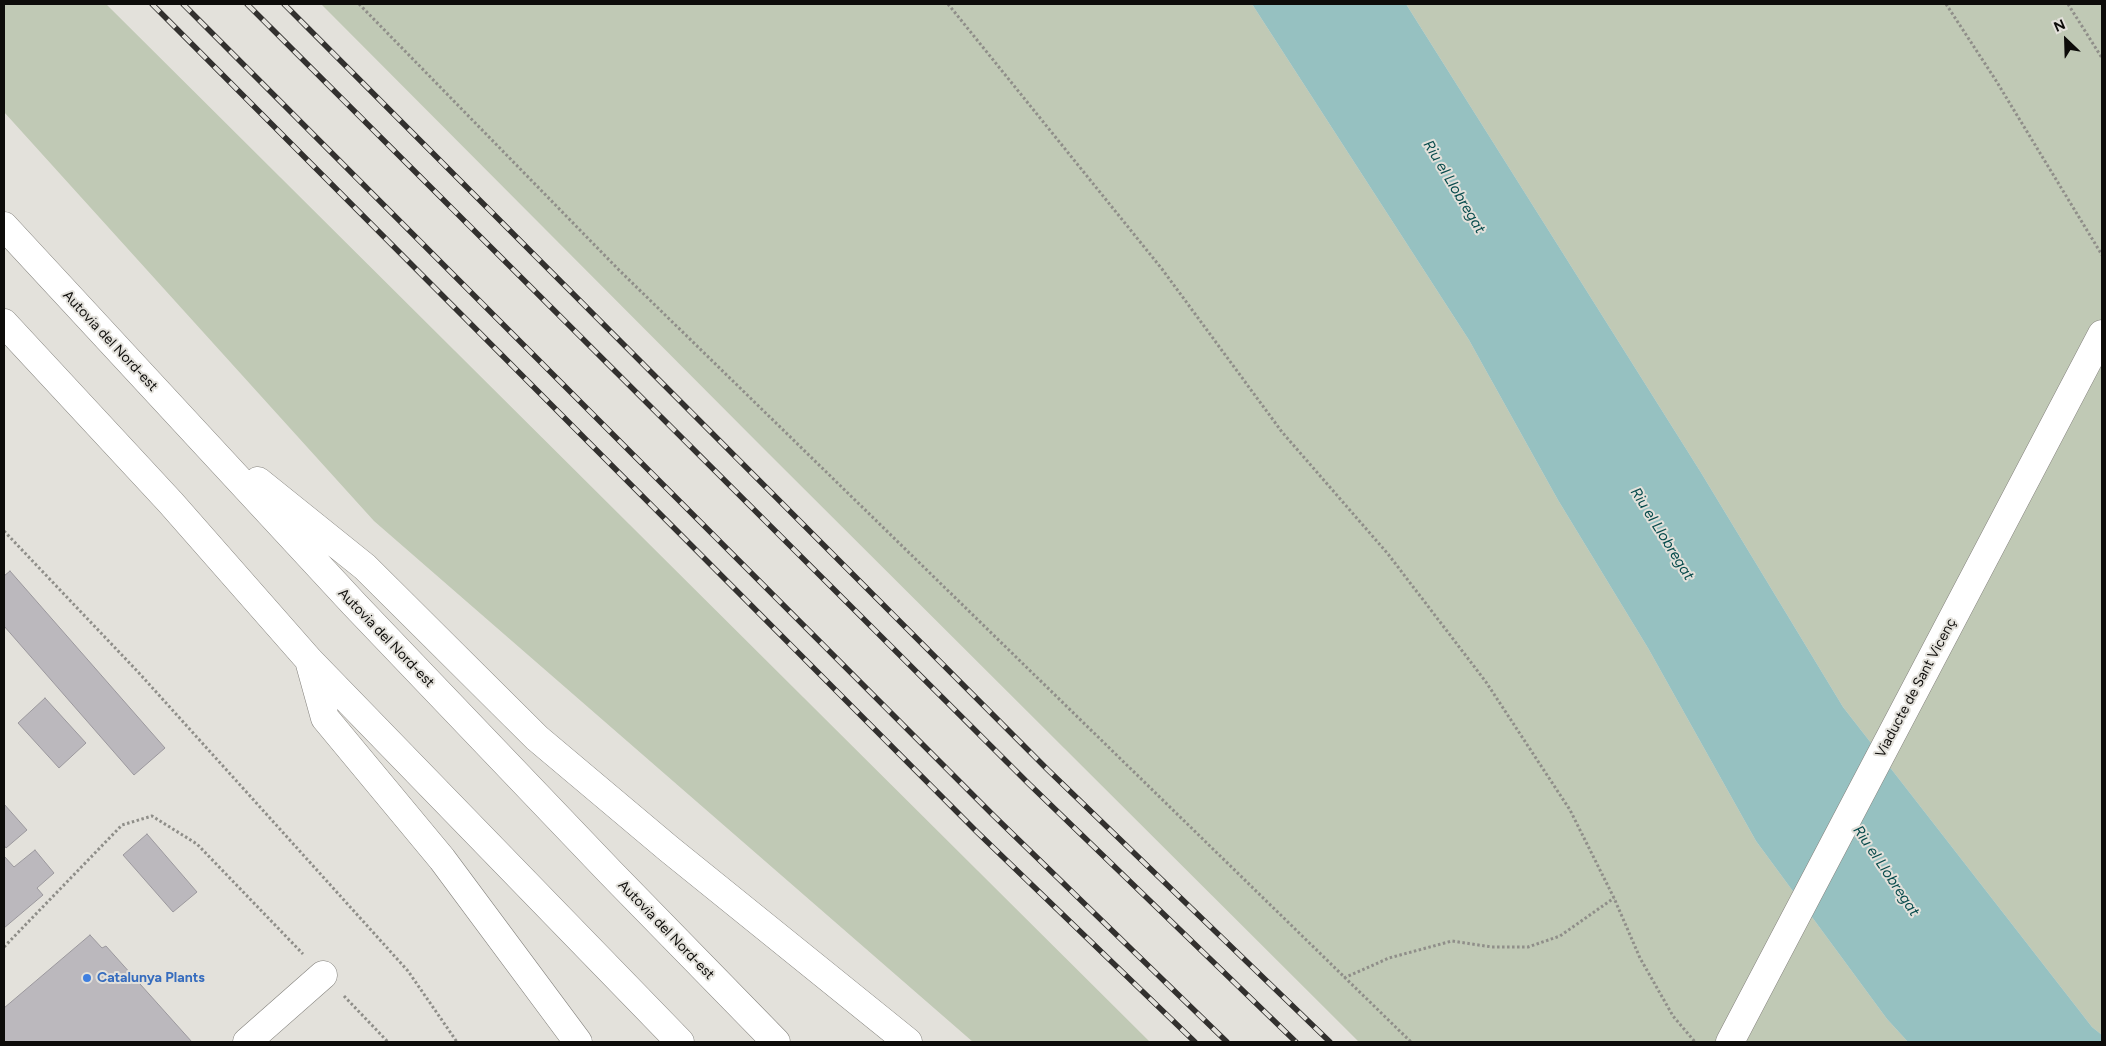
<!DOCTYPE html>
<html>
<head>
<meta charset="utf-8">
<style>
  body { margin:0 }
  #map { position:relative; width:2106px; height:1046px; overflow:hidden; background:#e3e1db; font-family:Figtree,sans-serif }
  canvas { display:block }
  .frame { position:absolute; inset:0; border:5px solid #0d0c0a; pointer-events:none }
  .north { position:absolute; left:2041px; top:15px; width:50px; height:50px; -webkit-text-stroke:4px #e3e1db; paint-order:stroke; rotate:336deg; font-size:14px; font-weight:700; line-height:20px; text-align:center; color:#0d0c0a }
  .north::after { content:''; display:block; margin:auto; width:18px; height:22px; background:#0d0c0a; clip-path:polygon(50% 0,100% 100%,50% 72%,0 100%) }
</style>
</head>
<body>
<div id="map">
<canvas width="2106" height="1046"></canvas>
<div class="frame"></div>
<div class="north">N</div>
</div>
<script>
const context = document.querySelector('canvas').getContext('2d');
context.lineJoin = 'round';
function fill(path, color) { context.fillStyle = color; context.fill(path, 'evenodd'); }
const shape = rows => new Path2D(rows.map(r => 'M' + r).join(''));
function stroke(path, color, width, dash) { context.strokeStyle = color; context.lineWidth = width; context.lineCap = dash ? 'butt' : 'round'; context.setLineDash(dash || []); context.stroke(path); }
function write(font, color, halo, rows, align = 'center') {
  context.font = font + ' Figtree,sans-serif'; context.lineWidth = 4; context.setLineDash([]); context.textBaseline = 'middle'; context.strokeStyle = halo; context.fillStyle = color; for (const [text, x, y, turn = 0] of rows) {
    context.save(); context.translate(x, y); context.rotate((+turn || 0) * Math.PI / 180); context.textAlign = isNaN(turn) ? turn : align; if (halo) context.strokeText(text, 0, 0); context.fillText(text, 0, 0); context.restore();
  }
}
const green = shape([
  [4,4,106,4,1150,1042,973,1042,374,521,4,112],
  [321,4,1252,4,1469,340,1558,500,1648,648,1756,841,1887,1019,1908,1042,1359,1042,768,453],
  [1406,4,2102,4,2102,1035,2092,1027,1843,707,1700,471]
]);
const water = shape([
  [1252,4,1406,4,1700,471,1843,707,2092,1027,2102,1035,2102,1042,1908,1042,1887,1019,1756,841,1648,648,1558,500,1469,340]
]);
const building = shape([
  [10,571,165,748,134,775,4,626,4,576,10,571],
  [45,698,86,743,59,768,18,723,45,698],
  [4,804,27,830,6,848,4,845,4,804],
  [147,834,197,892,173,912,123,855,147,834],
  [35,850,54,873,37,888,43,895,4,928,4,856,14,867,35,850],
  [90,935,102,948,106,946,192,1042,4,1042,4,1008,90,935]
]);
const path = shape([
  [359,4,618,269,1411,1042],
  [948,4,1162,269,1282,432,1388,554,1486,682,1570,810,1614,898,1640,958,1673,1016,1695,1042],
  [1946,4,1995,79,2102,255],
  [2068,4,2102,58],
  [4,531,139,673,408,971,457,1042],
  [4,947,122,825,152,816,197,844,303,954],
  [1344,978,1389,958,1452,941,1492,947,1528,947,1560,936,1614,898],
  [344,996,388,1042]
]);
const minor = shape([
  [247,1042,323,975]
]);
const major = shape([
  [1730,1042,2102,334]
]);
const highway = shape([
  [4,226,354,604,611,873,776,1042],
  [4,323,171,503,309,660,680,1042],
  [258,481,365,567,537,738,669,849,908,1042],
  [310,664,325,718,442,859,578,1042]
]);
const rail = shape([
  [152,4,977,832,1195,1042],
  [183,4,993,815,1227,1042],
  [247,4,1029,784,1296,1042],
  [284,4,1048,770,1330,1042]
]);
const markers = [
  [87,978,5,"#3f7fe0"]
];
const streetNames = [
  ["Autovia del Nord-est",110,341,47],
  ["Autovia del Nord-est",386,638,46],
  ["Viaducte de Sant Vicenç",1916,688,-62],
  ["Autovia del Nord-est",666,930,46]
];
const shopNames = [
  ["Catalunya Plants",97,978]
];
const waterNames = [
  ["Riu el Llobregat",1454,187,59],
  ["Riu el Llobregat",1662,534,58],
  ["Riu el Llobregat",1886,871,56]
];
fill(green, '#c0c9b5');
fill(water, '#96c1c1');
fill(building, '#bbb8bd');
stroke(building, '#9b989d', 1);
stroke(minor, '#83817c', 29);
stroke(major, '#83817c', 29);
stroke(highway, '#83817c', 29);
stroke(path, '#8f8e89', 3, [2.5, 2.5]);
stroke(minor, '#fff', 28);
stroke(major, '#fff', 28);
stroke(highway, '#fff', 28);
stroke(rail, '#32302e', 5.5);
stroke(rail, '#e3e1db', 4, [11]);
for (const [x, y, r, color] of markers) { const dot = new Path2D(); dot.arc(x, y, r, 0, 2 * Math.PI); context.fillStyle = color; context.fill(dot); stroke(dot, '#e3e1db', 2); }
write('14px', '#0d0c0a', '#e3e1db', streetNames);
write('bold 14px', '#366cbe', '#e3e1db', shopNames, 'left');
write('italic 15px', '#084b4c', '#e3e1db', waterNames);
</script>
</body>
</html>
